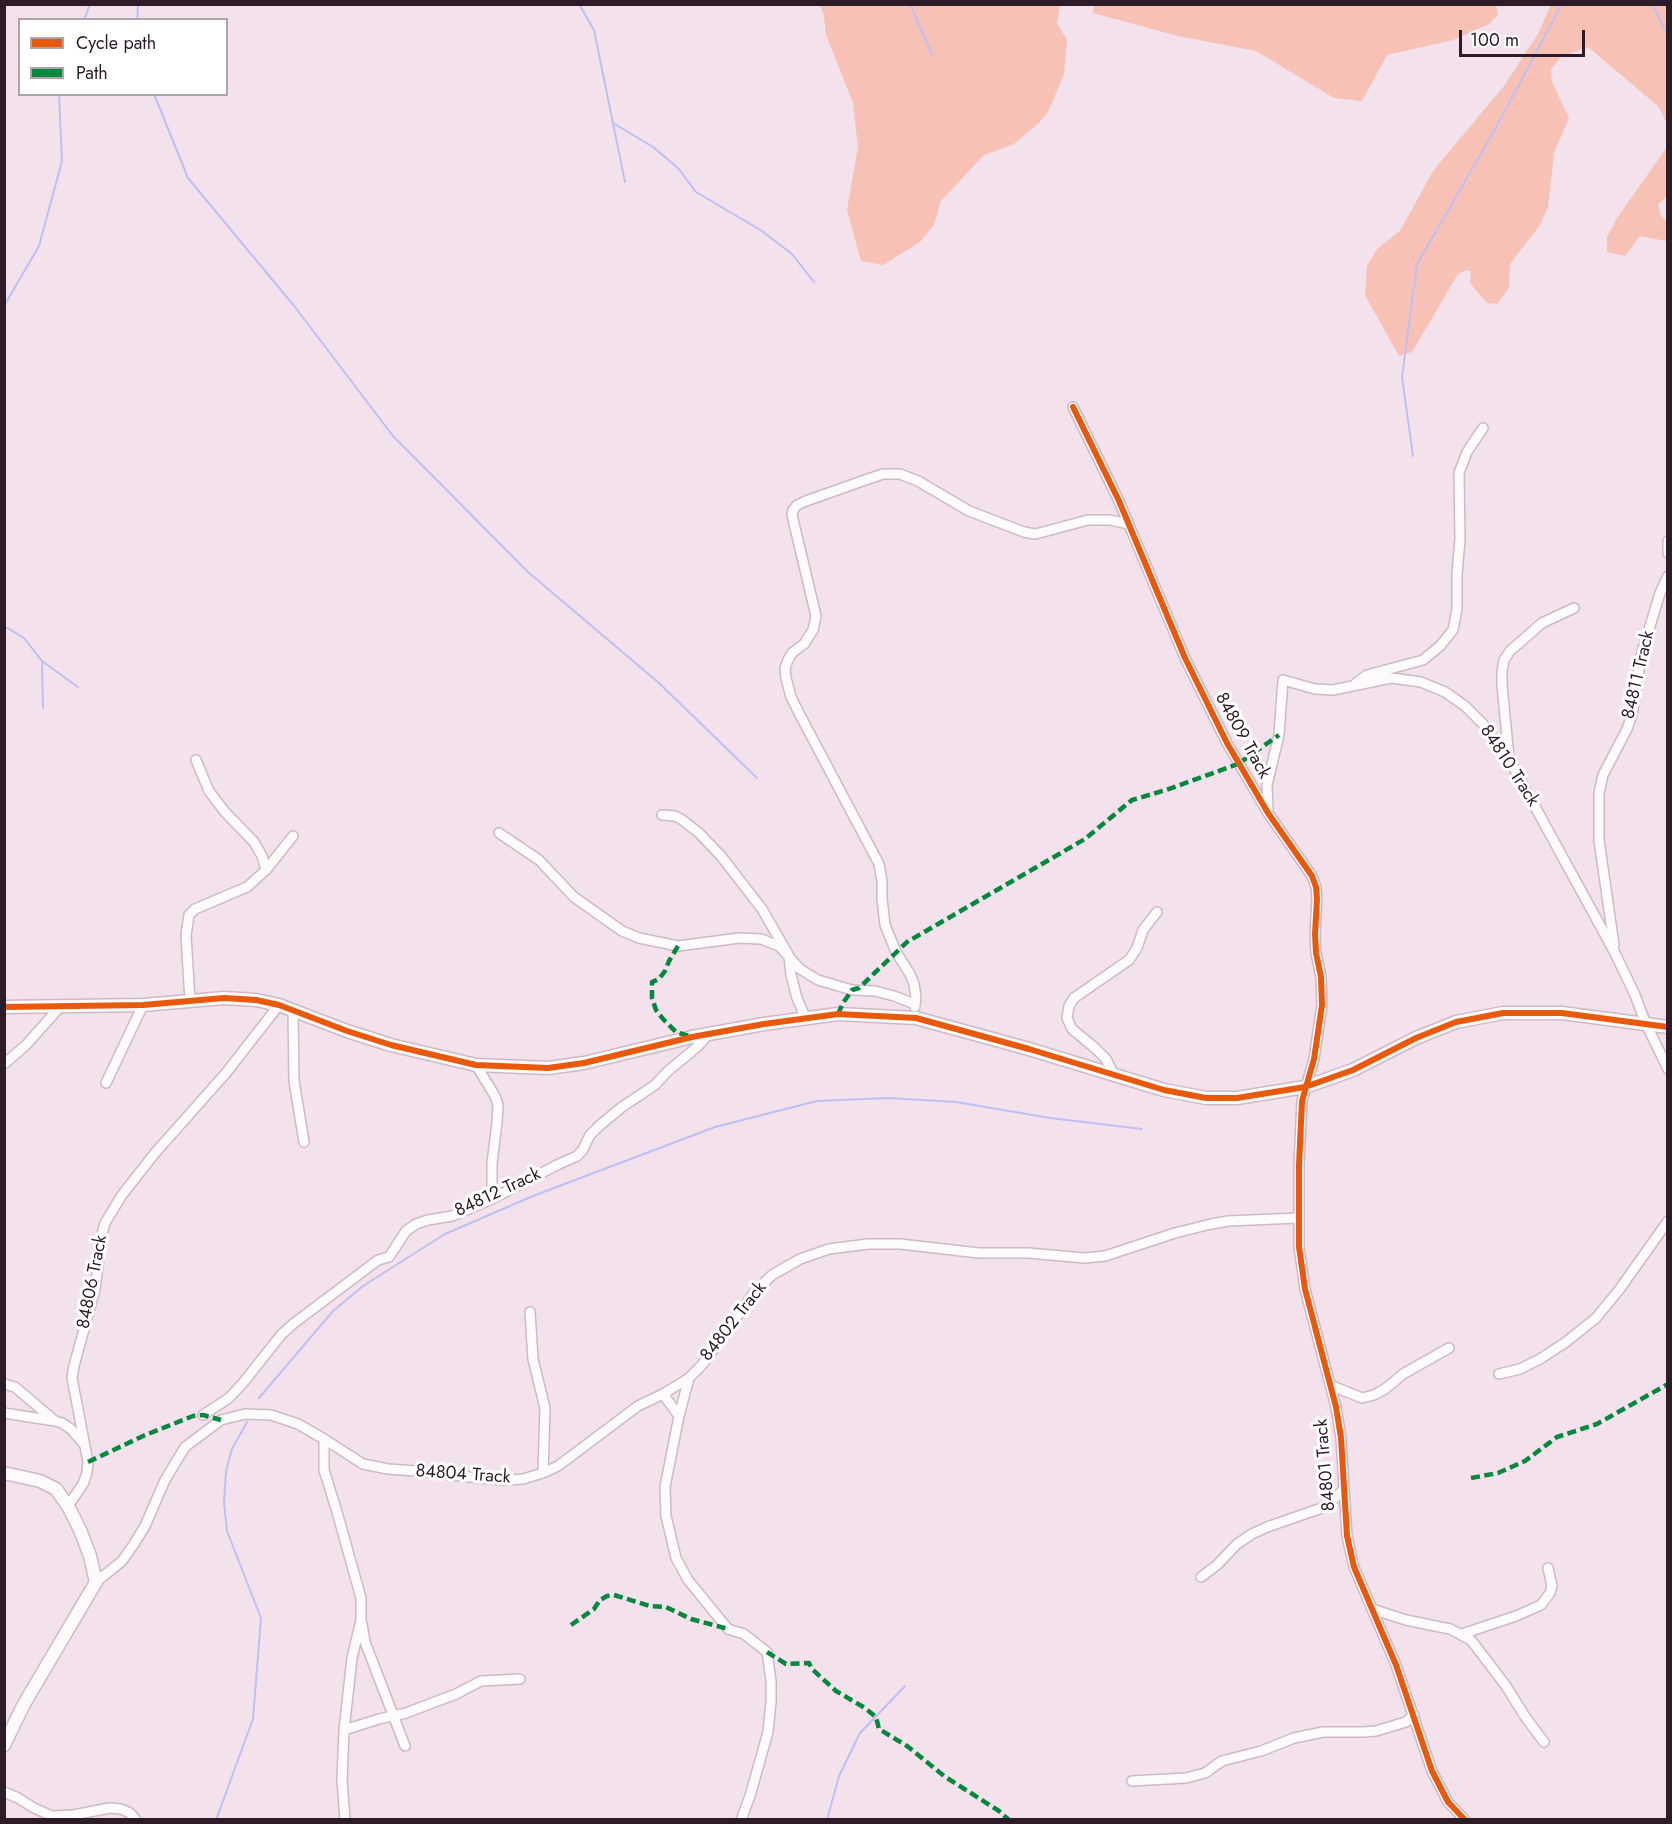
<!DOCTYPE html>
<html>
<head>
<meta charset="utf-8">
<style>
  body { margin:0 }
  #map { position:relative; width:1672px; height:1824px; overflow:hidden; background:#f3e1ec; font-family:Jost,sans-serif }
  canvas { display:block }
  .frame { position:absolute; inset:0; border:6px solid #2e1b28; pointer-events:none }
  .legend { position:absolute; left:18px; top:18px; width:210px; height:78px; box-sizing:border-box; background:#fff; border:2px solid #aba4a9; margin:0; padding:8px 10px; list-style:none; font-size:18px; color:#2e1b28 }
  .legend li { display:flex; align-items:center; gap:12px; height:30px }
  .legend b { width:30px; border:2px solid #aba4a9 }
  .scale { position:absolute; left:1459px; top:30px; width:126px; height:27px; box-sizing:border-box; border:3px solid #2e1b28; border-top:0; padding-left:8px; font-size:18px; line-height:21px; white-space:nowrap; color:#2e1b28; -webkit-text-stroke:4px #fff; paint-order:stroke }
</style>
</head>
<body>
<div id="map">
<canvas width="1672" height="1824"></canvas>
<div class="frame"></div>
<ul class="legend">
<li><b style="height:8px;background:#e8590c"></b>Cycle path</li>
<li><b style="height:8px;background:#00873e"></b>Path</li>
</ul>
<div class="scale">100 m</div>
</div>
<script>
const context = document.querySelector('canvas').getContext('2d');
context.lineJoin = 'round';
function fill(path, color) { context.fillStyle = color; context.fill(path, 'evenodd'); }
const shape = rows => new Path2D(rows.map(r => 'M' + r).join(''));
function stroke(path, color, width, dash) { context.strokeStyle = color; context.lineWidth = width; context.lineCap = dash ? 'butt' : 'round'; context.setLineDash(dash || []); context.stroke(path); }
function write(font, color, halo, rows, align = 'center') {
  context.font = font + ' Jost,sans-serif'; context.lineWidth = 6; context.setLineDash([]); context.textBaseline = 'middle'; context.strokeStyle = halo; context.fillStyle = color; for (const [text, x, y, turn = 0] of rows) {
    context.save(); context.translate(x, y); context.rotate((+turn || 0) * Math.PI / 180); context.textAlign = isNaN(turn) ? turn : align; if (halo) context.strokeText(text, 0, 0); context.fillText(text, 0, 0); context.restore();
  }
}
const green = shape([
  [1094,4,1496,4,1498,15,1489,24,1453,40,1387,55,1362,101,1334,98,1256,51,1178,36,1093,13],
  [1551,4,1667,5,1667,124,1659,107,1588,47,1562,56,1551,69,1552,82,1569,118,1554,153,1548,207,1540,225,1510,264,1509,288,1497,304,1487,303,1470,283,1471,271,1466,270,1458,274,1412,352,1399,356,1365,295,1367,266,1377,249,1400,231,1433,171,1504,86,1538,34],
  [820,5,1060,5,1057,23,1067,40,1064,74,1048,112,1039,123,1014,144,984,155,941,201,934,225,920,242,883,265,861,261,847,210,858,147,853,103,826,35,824,16],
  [1667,147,1667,196,1658,205,1661,216,1667,221,1667,237,1666,241,1640,236,1625,256,1607,252,1607,237,1617,218]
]);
const stream = shape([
  [579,4,594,30,625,182],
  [910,4,932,55],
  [1652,4,1668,35],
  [84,20,90,4],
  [137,20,138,4],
  [154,94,188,178,295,307,393,436,528,572,659,683,757,778],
  [613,123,653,147,678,168,696,192,762,231,792,254,814,282],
  [4,306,39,246,62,161,59,94],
  [1413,456,1402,377,1417,264,1494,131,1562,4],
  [4,626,24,638,42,661,43,708],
  [42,661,78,687],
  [259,1398,333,1311,363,1286,445,1234,533,1196,715,1127,817,1101,888,1098,956,1102,1050,1118,1142,1129],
  [216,1820,253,1719,261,1618,227,1531,224,1503,226,1471,232,1449,247,1422],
  [827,1820,839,1776,860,1733,905,1686]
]);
const minor = shape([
  [1073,407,1119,501,1185,658,1227,743,1268,813,1312,876,1316,887,1317,899,1315,934,1316,953,1321,977,1322,1005,1314,1059,1302,1101,1299,1165,1299,1247,1305,1289,1336,1407,1341,1438,1347,1536,1354,1567,1396,1665,1432,1771,1448,1802,1465,1820],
  [1668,541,1668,553],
  [1356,683,1367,675,1423,660,1440,646,1453,630,1457,609,1457,574,1460,539,1459,473,1467,452,1483,428],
  [1509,758,1502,685,1502,671,1504,660,1510,651,1542,623,1574,608],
  [196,760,209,791,225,812,254,842,262,856,266,870],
  [1268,810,1267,785,1279,735,1283,680,1315,689,1333,690,1391,678,1421,682,1445,692,1465,706,1483,724,1510,761,1614,951,1635,995,1646,1024,1668,1069],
  [662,815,675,816,681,819,699,833,721,856,762,909,789,956,791,975,797,998,806,1019],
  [499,833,539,860,574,897,622,931,639,938,678,946,739,938,761,939,779,946,800,969,818,980,852,990,875,991,894,996,915,1004,915,1007],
  [1614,945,1599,840,1599,793,1603,775,1627,729,1632,715,1641,656,1660,593,1668,576],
  [190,1001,186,935,189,915,195,909,247,887,266,870,293,836],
  [915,1004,916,997,914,984,910,974,896,952,885,925,882,899,882,881,879,864,800,715,791,697,786,678,785,668,788,660,792,653,804,644,813,630,816,616,792,515,793,510,797,505,806,501,868,479,883,474,900,474,918,481,969,511,1024,532,1035,534,1043,532,1088,520,1110,520,1129,524],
  [293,1011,294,1081,304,1142],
  [4,1064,26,1045,60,1007],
  [476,1065,495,1096,498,1105,497,1123,492,1163,492,1199],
  [1114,1075,1106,1059,1095,1048,1072,1029,1067,1018,1069,1006,1074,998,1129,960,1137,948,1143,930,1157,912],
  [106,1083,143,1005],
  [530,1312,533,1359,545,1408,543,1473],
  [1499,1374,1520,1369,1540,1359,1566,1342,1596,1318,1619,1290,1668,1221],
  [4,1384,15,1387,55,1421],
  [1330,1385,1362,1398,1374,1395,1385,1389,1403,1374,1449,1348],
  [663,1394,679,1416],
  [4,1413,55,1421,62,1423,71,1429,84,1444],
  [203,1415,229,1398,243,1383,281,1335,293,1324,378,1260,389,1257,406,1231,416,1224,428,1220,452,1216,492,1199,557,1165,577,1156,582,1151,590,1135,599,1126,622,1107,655,1085,668,1071,697,1047,709,1034],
  [324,1439,324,1470,337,1512,361,1598,361,1620,352,1658,344,1730,342,1780,345,1820],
  [68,1506,83,1484,87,1473,88,1462,72,1378,74,1366,95,1289,102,1234,105,1223,122,1195,155,1153,226,1073,279,1005],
  [1201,1577,1217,1565,1237,1544,1252,1534,1267,1527,1319,1509,1331,1502,1344,1489],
  [96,1582,122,1561,134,1544,145,1526,165,1480,185,1447,221,1420,245,1414,271,1415,298,1424,324,1439,363,1464,388,1469,416,1471,479,1478,506,1480,523,1479,543,1473,558,1466,638,1406,663,1394,689,1378],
  [1372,1609,1406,1620,1450,1629,1471,1640,1506,1686,1526,1718,1544,1742],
  [362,1624,365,1642,405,1746],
  [1462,1634,1516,1616,1541,1605,1550,1593,1552,1586,1548,1568],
  [344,1730,379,1719,406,1713,456,1694,481,1681,520,1679],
  [1132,1781,1186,1778,1205,1773,1222,1761,1261,1751,1294,1738,1323,1732,1363,1732,1376,1731,1406,1722,1414,1715],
  [4,1792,18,1798,34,1808,52,1816,73,1815,110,1808,121,1809,130,1813,136,1820],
  [741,1820,750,1796,768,1732,771,1702,771,1681,767,1652,744,1634,728,1629,688,1580,676,1558,666,1516,665,1487,679,1416,689,1378,702,1365,753,1294,772,1275,800,1259,829,1249,868,1244,900,1244,979,1253,1028,1253,1085,1258,1105,1256,1175,1233,1211,1224,1228,1221,1298,1218]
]);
const tertiary = shape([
  [4,1007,143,1005,224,998,256,1000,279,1005,347,1031,391,1045,476,1065,548,1068,584,1063,692,1037,764,1024,838,1014,916,1018,1029,1049,1164,1090,1206,1098,1237,1098,1305,1087,1353,1070,1416,1038,1456,1022,1503,1013,1562,1013,1668,1027],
  [4,1473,40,1481,56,1489,68,1506,80,1530,90,1556,96,1582,24,1704,4,1745]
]);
const quiet = shape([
  [678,946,669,961,665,971,659,979,652,982,652,998,656,1010,663,1019,676,1032,689,1036],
  [838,1014,843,1003,852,990,859,988,907,942,1085,839,1132,800,1166,790,1238,764,1279,735],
  [88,1462,143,1436,193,1416,203,1415,221,1420],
  [1471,1478,1498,1473,1525,1461,1557,1437,1597,1424,1668,1384],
  [571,1625,594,1609,600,1600,607,1596,614,1595,650,1606,666,1607,691,1619,728,1629],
  [767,1652,786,1664,809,1663,812,1669,836,1691,865,1708,876,1717,879,1729,907,1746,944,1776,999,1811,1009,1820]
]);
const cycleway = shape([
  [1073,407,1119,501,1185,658,1227,743,1268,813,1312,876,1316,887,1317,899,1315,934,1316,953,1321,977,1322,1005,1314,1059,1302,1101,1299,1165,1299,1247,1305,1289,1336,1407,1341,1438,1347,1536,1354,1567,1396,1665,1432,1771,1448,1802,1465,1820],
  [4,1007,143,1005,224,998,256,1000,279,1005,347,1031,391,1045,476,1065,548,1068,584,1063,692,1037,764,1024,838,1014,916,1018,1029,1049,1164,1090,1206,1098,1237,1098,1305,1087,1353,1070,1416,1038,1456,1022,1503,1013,1562,1013,1668,1027]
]);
const streetNames = [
  ["84811 Track",1639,675,-77],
  ["84809 Track",1242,736,61],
  ["84810 Track",1509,766,57],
  ["84812 Track",498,1193,-25],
  ["84806 Track",93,1282,-79],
  ["84802 Track",734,1322,-52],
  ["84801 Track",1326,1465,-95],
  ["84804 Track",463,1475,4]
];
fill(green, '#f7c1b6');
stroke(stream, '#bfbff1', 2);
stroke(minor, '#ccbac6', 12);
stroke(tertiary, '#ccbac6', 15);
stroke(minor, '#fdfafc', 9);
stroke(tertiary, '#fdfafc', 12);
stroke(quiet, '#00873e', 4.5, [9, 4.5]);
stroke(cycleway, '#e8590c', 6);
write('18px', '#2e1b28', '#fff', streetNames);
</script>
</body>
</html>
